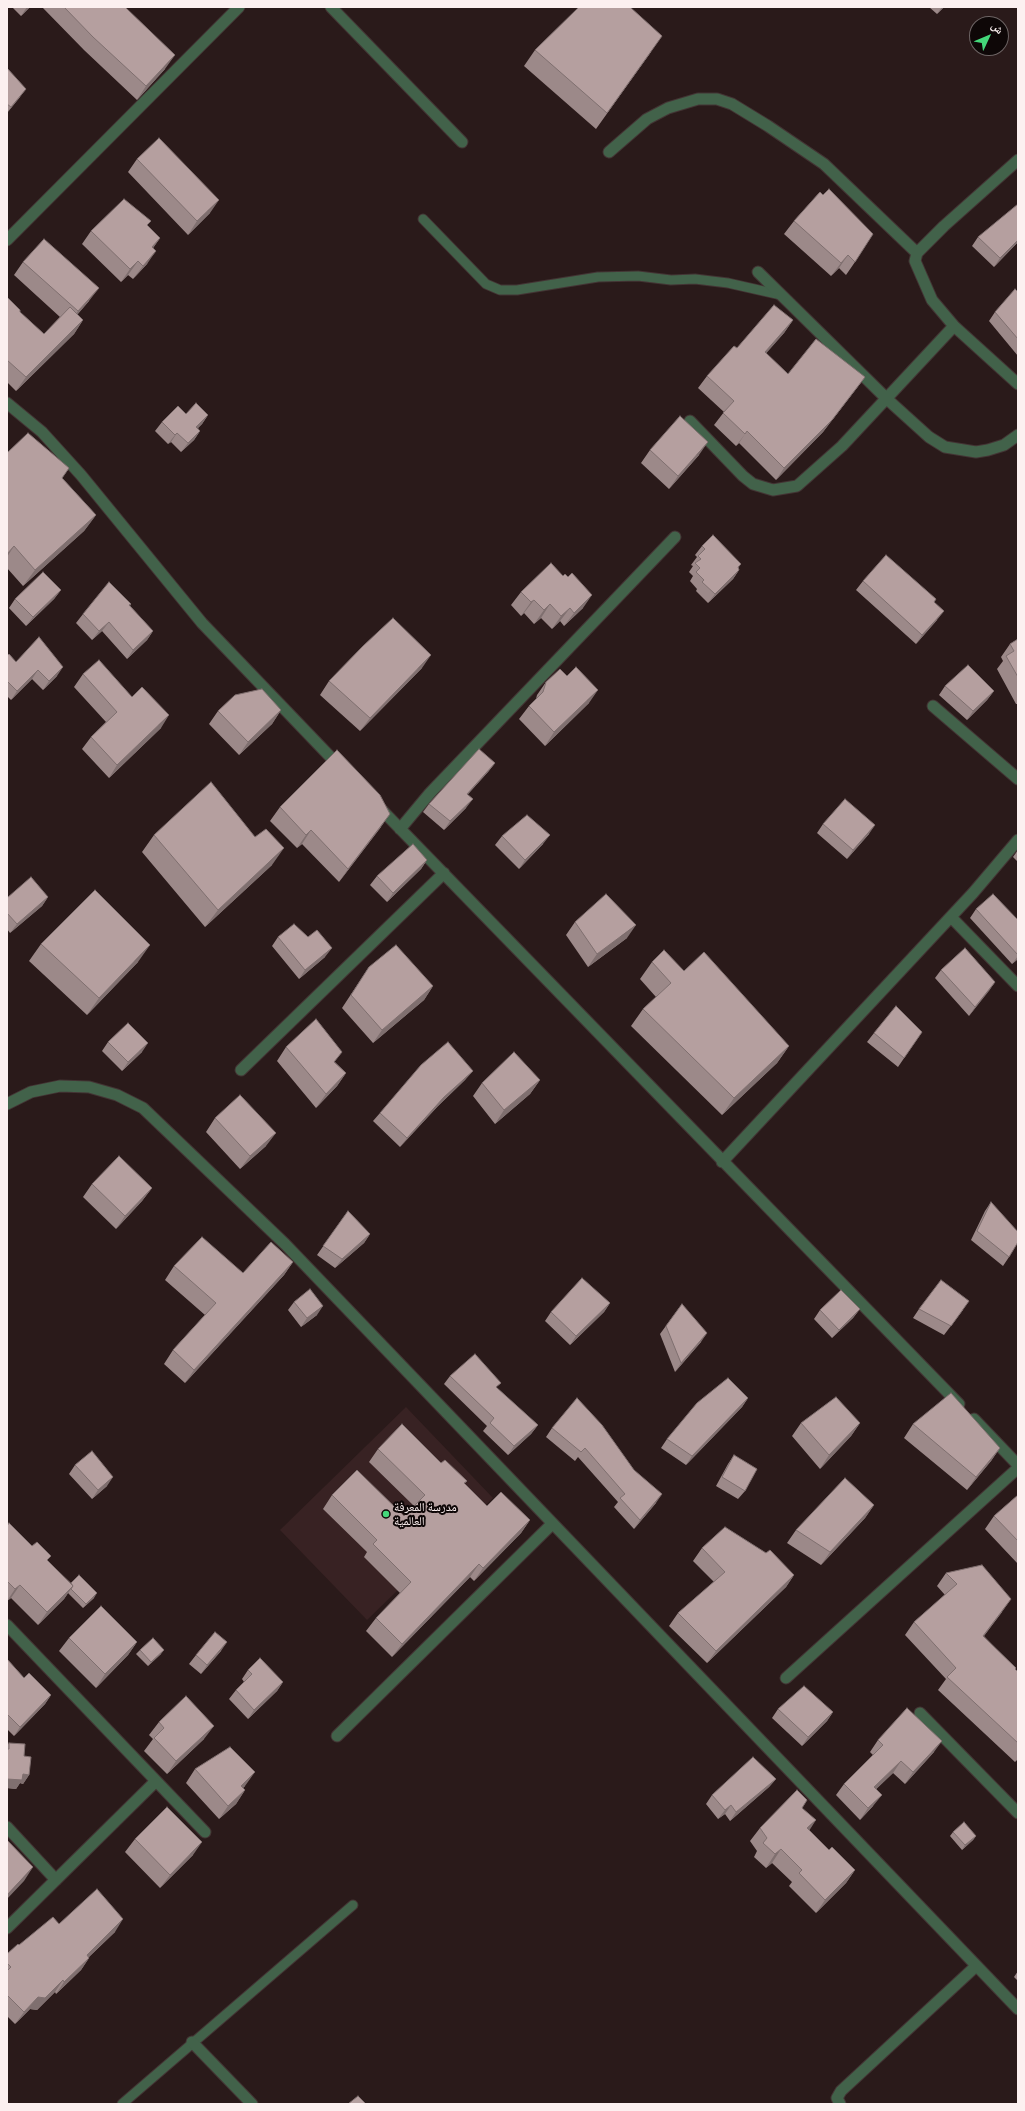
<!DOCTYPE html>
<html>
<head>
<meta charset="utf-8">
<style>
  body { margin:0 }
  #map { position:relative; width:1025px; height:2111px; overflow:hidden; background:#2a1a1a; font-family:Raleway,"Noto Naskh Arabic",sans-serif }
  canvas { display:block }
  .frame { position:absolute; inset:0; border:8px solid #fcf0f0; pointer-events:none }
  .north { position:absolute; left:969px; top:16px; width:40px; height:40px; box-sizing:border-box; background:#0e0707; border:1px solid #6d6464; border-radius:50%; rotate:46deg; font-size:11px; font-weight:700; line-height:16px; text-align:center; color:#fcf0f0 }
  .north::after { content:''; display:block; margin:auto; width:14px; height:18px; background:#44d77a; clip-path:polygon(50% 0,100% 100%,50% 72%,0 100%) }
</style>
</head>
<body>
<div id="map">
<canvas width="1025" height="2111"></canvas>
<div class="frame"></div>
<div class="north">ش</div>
</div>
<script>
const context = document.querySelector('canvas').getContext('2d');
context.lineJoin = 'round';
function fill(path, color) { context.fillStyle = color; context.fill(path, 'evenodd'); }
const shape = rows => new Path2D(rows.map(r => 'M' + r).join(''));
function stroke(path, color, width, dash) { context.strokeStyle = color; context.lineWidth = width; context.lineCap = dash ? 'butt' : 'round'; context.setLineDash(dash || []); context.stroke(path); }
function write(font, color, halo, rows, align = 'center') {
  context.font = font + ' Raleway,"Noto Naskh Arabic",sans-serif'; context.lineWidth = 4; context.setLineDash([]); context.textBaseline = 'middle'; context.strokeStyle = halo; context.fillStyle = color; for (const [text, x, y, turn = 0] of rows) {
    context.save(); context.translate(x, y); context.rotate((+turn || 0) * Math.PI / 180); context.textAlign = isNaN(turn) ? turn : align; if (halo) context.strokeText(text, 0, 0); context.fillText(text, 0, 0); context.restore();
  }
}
const built = shape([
  [406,1407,493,1498,367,1620,280,1530]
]);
const service = shape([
  [423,219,486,284,500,290,517,290,598,277,638,276,671,280,695,279,728,283,781,295],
  [122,2104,353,1905]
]);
const minor = shape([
  [331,7,462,142],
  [609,152,647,119,668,108,698,99,717,99,732,104,768,126,824,164,917,253],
  [1018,160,944,226,917,253,915,261,932,300,954,326,1018,384],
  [7,240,239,7],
  [758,272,887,399,929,437,945,447,976,452,988,450,1004,445,1018,435],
  [7,403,42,432,81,475,202,623,340,767],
  [690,421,743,476,753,484,773,490,797,486,842,446,954,326],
  [933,706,1018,779],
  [379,807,959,1404],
  [400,829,430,793,675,537],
  [951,917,1018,986],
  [241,1070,444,873],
  [7,1104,31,1092,60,1086,89,1087,117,1095,143,1108,285,1244,1018,2009],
  [722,1162,973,893,1018,840],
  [974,1419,1018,1465],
  [7,1625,205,1832],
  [786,1678,1018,1468],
  [920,1713,1018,1813],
  [337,1736,552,1524],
  [7,1827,56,1880],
  [7,1928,156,1781],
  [192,2042,252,2104],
  [840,2104,837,2098,841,2091,975,1967]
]);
const wall = shape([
  [12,7,30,7,21,16],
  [42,7,127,7,126,8,165,69,137,100,84,50],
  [929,7,944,7,937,14],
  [535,50,651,52,596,129,524,66],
  [7,68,20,97,7,113],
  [137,159,210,213,188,235,128,172],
  [820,192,855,262,846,275,839,268,831,276,784,234,794,221],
  [147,225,160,238,153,248,147,264,133,279,128,275,121,282,82,244,91,231],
  [978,237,1018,242,994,267,972,246],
  [23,262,89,301,77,315,83,320,74,334,16,391,7,382,7,297,20,312,44,334,60,317,14,275],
  [1018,292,1018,356,989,321,995,312],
  [793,320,784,333,766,353,788,374,865,377,856,389,823,432,776,480,739,443,736,446,714,425,724,412,698,388,707,376,737,348],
  [186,414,208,415,202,424,198,428,200,431,194,440,181,452,171,442,168,444,155,431,162,422],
  [650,450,699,455,669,489,641,463],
  [7,453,69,468,62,478,96,515,84,531,23,586,7,568],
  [702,546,741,564,738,568,739,570,733,579,708,603,696,591,697,589,690,581,693,576,689,572,693,566,691,565,697,557,695,555],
  [863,581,936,599,934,602,937,620,916,644,856,590],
  [61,590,54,599,26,626,9,608,15,599],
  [521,592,583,608,564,626,560,621,552,629,541,618,534,624,524,613,521,616,511,605],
  [131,604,130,606,153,631,147,640,127,659,102,631,92,640,76,623,83,614],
  [1018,639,1018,704,1016,704,997,669,1003,661,1001,657,1010,644],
  [7,656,16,662,57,676,43,690,32,679,11,700,7,696],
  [422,668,360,731,320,695,329,681],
  [83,674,132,697,161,728,109,778,82,749,91,737,106,722,74,687],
  [567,676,589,703,545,746,519,719,529,706,536,699,537,695,546,682],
  [945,686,994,691,987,700,967,720,939,695],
  [281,710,272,724,239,755,209,724,218,711],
  [495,763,488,772,468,794,466,808,444,830,423,812,429,804],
  [280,807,381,827,339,882,302,844,297,848,270,821],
  [823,824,869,834,847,859,817,833],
  [154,835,255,837,272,865,205,927,142,852],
  [502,836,543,844,519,869,495,845],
  [1018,850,1018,862,1013,857],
  [427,860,421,869,387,902,370,885,377,876],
  [48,897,42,906,10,933,7,929,7,898],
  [976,909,1018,920,1018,959,1012,964,970,918],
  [575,922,627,938,588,967,566,935],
  [278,937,308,937,325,957,299,979,272,946],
  [41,944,138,962,87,1015,29,961],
  [652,962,684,971,789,1046,777,1063,722,1115,631,1026,643,1009,656,997,640,979],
  [369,967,433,986,424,1000,373,1043,342,1008],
  [941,970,995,982,969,1016,935,978],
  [922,1032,898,1067,867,1042,874,1033],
  [108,1042,142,1052,122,1071,102,1051],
  [286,1047,335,1062,346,1073,337,1086,316,1108,277,1061],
  [466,1079,438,1106,400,1147,373,1121,380,1113],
  [540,1080,530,1094,495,1124,473,1096,482,1083],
  [215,1118,266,1146,240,1169,206,1132],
  [92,1184,152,1188,142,1201,116,1229,83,1197],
  [991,1202,1009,1257,1003,1266,971,1240,985,1211],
  [348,1211,370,1234,364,1243,335,1268,317,1255],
  [293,1262,284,1275,185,1383,164,1364,173,1350,205,1315,165,1280,174,1266,243,1273],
  [294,1302,317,1315,301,1327,288,1310],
  [610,1303,604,1312,570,1345,545,1321,551,1312],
  [682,1304,701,1342,675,1372,660,1334],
  [860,1309,853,1318,832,1338,814,1319,820,1310],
  [919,1309,963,1310,944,1335,913,1318],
  [450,1376,497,1388,538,1425,531,1434,508,1455,483,1431,487,1426,444,1384],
  [748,1398,742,1407,686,1465,661,1448,667,1439],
  [801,1423,860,1423,851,1436,820,1469,792,1436],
  [913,1424,1000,1448,991,1461,967,1490,904,1438],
  [552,1428,634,1470,656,1503,634,1529,614,1507,618,1502,578,1457,575,1461,546,1437],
  [378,1449,441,1463,467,1481,464,1484,487,1506,530,1520,521,1533,474,1581,470,1577,392,1657,366,1631,376,1618,400,1593,364,1557,367,1552,323,1509,332,1495,404,1516,414,1506,369,1462],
  [734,1455,745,1491,738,1499,716,1486,728,1464],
  [75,1465,107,1486,92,1499,69,1474],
  [1018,1495,1018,1564,985,1529,994,1516],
  [874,1505,865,1518,821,1565,787,1543,796,1530],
  [7,1526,32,1546,71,1583,94,1598,83,1608,68,1593,64,1599,38,1625,11,1598,7,1601],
  [702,1548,794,1575,786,1587,707,1663,669,1626,678,1613,714,1582,693,1561],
  [946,1573,1002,1612,984,1636,1018,1672,1018,1759,1015,1762,938,1690,946,1679,905,1635,914,1622,945,1595,937,1586],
  [69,1638,137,1642,128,1655,96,1688,59,1651],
  [140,1650,161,1654,148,1666,136,1654],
  [221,1651,201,1674,189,1664,196,1655],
  [7,1659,24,1678,51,1695,45,1704,14,1736,7,1729],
  [248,1670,283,1682,277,1691,248,1719,229,1699,236,1690,244,1682,242,1679],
  [778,1709,833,1712,827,1721,802,1746,772,1718],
  [159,1722,204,1739,167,1774,144,1751,153,1739,149,1735],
  [878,1740,934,1752,905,1784,893,1773,876,1789,873,1806,860,1820,836,1795,844,1784,873,1755,870,1752],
  [9,1743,24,1756,29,1775,23,1784,20,1783,16,1789,7,1788,7,1746],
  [195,1769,245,1786,243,1788,245,1790,236,1804,219,1819,186,1783],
  [776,1779,769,1787,730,1821,725,1814,718,1819,706,1804,712,1795],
  [802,1808,809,1830,829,1850,855,1870,846,1883,816,1913,789,1886,792,1882,772,1863,766,1868,754,1857,757,1851,750,1841,760,1828],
  [953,1832,976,1836,973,1840,962,1850,950,1836],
  [135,1839,193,1855,160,1888,125,1852],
  [59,1924,115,1932,89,1957,89,1958,81,1970,56,1994,55,1992,37,2010,30,2009,15,2024,7,2016,7,1954,19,1945],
  [1018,1971,1018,1981,1014,1977]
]);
const shadedWall = shape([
  [27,7,30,7,21,16],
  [942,7,944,7,937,14],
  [175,55,165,69,137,100,146,86],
  [26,89,20,97,7,113,11,107],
  [219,200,210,213,188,235,197,221],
  [160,238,151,251,152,247],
  [1018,240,1018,242,994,267,1000,258],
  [156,251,147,264,133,279,143,266],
  [848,255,839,268,831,276,841,263],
  [138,261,128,275,121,282,130,269],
  [99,288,89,301,69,324,78,311],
  [83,320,74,334,16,391,26,377],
  [793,320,784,333,756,365,765,352],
  [865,377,856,389,823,432,776,480,784,468],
  [208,415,202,424,190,436,196,427],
  [200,431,194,440,181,452,188,443],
  [747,431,739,443,736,446,745,434],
  [177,433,171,442,168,444,175,435],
  [708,442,699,455,669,489,678,476],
  [96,515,84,531,23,586,35,570],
  [14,546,7,557,7,554],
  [739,570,733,579,708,603,715,594],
  [61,590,54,599,26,626,33,617],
  [592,595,583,608,564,626,574,613],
  [534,600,524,613,521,616,531,602],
  [550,604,541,618,534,624,544,610],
  [570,608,560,621,552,629,561,616],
  [944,611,937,620,916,644,922,635],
  [109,622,102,631,92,640,99,631],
  [153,631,147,640,127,659,133,650],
  [431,655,422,668,360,731,370,718],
  [63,667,57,676,43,690,49,681],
  [38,670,32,679,11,700,17,691],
  [598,690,589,703,545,746,554,732],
  [994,691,987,700,967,720,973,711],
  [281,710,272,724,239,755,248,742],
  [169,715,161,728,109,778,117,765],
  [495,763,488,772,461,802,467,794],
  [473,799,466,808,444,830,450,821],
  [390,814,381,827,339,882,348,869],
  [875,825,869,834,847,859,853,850],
  [311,830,302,844,297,848,306,835],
  [550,835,543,844,519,869,525,860],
  [284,848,272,865,205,927,218,910],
  [427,860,421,869,387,902,393,893],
  [48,897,42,906,10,933,17,924],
  [636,925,627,938,588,967,597,954],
  [150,945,138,962,87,1015,99,998],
  [332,948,325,957,299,979,305,970],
  [1018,956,1018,959,1012,964],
  [995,982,989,991,969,1016,975,1007],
  [433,986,424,1000,373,1043,382,1030],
  [148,1043,142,1052,122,1071,128,1062],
  [789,1046,777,1063,722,1115,734,1098],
  [473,1071,466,1079,438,1106,400,1147,407,1138,444,1097],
  [346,1073,337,1086,316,1108,326,1094],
  [540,1080,530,1094,495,1124,504,1110],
  [276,1133,266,1146,240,1169,250,1156],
  [152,1188,142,1201,116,1229,125,1216],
  [370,1234,364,1243,335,1268,342,1259],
  [293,1262,284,1275,185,1383,194,1370],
  [610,1303,604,1312,570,1345,576,1336],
  [323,1306,317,1315,301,1327,307,1318],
  [860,1309,853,1318,832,1338,839,1330],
  [707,1333,701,1342,675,1372,681,1363],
  [748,1398,742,1407,686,1465,692,1456],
  [860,1423,851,1436,820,1469,829,1455],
  [538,1425,531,1434,508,1455,514,1446],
  [1000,1448,991,1461,967,1490,976,1477],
  [113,1477,107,1486,92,1499,98,1490],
  [662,1494,656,1503,634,1529,640,1520],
  [874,1505,865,1518,821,1565,830,1552],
  [530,1520,521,1533,474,1581,483,1568],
  [479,1564,470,1577,392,1657,402,1644],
  [794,1575,786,1587,707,1663,716,1651],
  [20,1585,11,1598,7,1601,15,1589],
  [73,1586,64,1599,38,1625,47,1612],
  [97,1593,94,1598,83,1608,86,1604],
  [1011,1599,1002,1612,974,1649,983,1636],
  [137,1642,128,1655,96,1688,105,1674],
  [227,1642,221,1651,201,1674,207,1665],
  [164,1650,161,1654,148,1666,151,1662],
  [283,1682,277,1691,248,1719,254,1710],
  [51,1695,45,1704,14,1736,20,1727],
  [833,1712,827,1721,802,1746,808,1737],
  [214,1726,204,1739,167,1774,176,1761],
  [942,1741,934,1752,905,1784,913,1772],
  [901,1761,893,1773,866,1799,874,1787],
  [255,1772,245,1786,231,1799,241,1786],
  [23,1774,29,1775,23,1784,20,1783,16,1789,7,1788,7,1779],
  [776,1779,769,1787,730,1821,736,1812],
  [245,1790,236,1804,219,1819,228,1806],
  [882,1795,873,1806,860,1820,868,1808],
  [731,1805,725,1814,718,1819,725,1810],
  [816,1820,807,1834,807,1828],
  [976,1836,973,1840,962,1850,965,1845],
  [202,1842,193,1855,160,1888,170,1875],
  [781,1849,772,1863,766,1868,775,1854],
  [33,1867,24,1881,7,1899,7,1895],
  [855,1870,846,1883,816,1913,825,1900],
  [123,1919,115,1932,78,1967,87,1955],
  [89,1958,81,1970,56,1994,64,1982],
  [63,1980,55,1992,37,2010,30,2009,15,2024,24,2012,38,1997]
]);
const building = shape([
  [64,7,125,7,175,55,146,86,93,37,64,7],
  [579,7,630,7,662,36,607,113,535,50,579,7],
  [7,68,26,89,11,107,7,104,7,68],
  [159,138,219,200,197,221,137,159,159,138],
  [829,189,873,234,855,262,848,255,841,263,794,221,820,192,823,195,829,189],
  [124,199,151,221,147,225,160,238,152,247,156,251,143,266,138,261,130,269,91,231,124,199],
  [1018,204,1018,240,1000,258,978,237,1018,204],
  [44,239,99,288,78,311,23,262,44,239],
  [1015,289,1018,292,1018,339,995,312,1015,289],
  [7,297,20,310,20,312,44,334,70,307,83,320,26,377,7,360,7,297],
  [774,305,793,320,765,352,788,374,816,339,865,377,832,420,784,468,747,431,745,434,723,413,734,401,707,376,734,346,737,348,774,305],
  [196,403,208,415,196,427,200,431,188,443,177,433,175,435,162,422,178,406,186,414,196,403],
  [680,416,708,442,678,476,650,450,680,416],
  [28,433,69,468,62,478,96,515,35,570,14,546,7,554,7,453,28,433],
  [713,535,741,564,738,567,739,570,715,594,702,582,704,580,696,572,700,568,695,563,701,559,698,556,705,549,702,546,713,535],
  [886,555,936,599,934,602,944,611,922,635,863,581,886,555],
  [551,563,563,576,565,574,568,577,572,573,592,595,574,613,570,608,561,616,550,604,544,610,534,600,531,602,521,592,551,563],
  [43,572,61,590,33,617,15,599,43,572],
  [109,582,131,604,129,605,153,631,133,650,109,622,99,631,83,614,109,582],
  [393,618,431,655,370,718,329,681,363,646,393,618],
  [39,637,63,667,49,681,38,670,17,691,7,681,7,656,9,654,16,662,39,637],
  [1018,639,1018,677,1006,656,1014,651,1010,644,1018,639],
  [99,660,132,697,142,687,169,715,117,765,91,737,117,712,83,674,99,660],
  [968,665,994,691,973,711,945,686,968,665],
  [576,667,598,690,554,732,529,706,543,692,546,682,560,669,567,676,576,667],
  [262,689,281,710,248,742,218,711,235,695,262,689],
  [479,749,495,763,467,794,473,799,450,821,429,804,479,749],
  [337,750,380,795,390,814,348,869,311,830,306,835,280,807,337,750],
  [211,782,255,837,266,829,284,848,218,910,154,835,211,782],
  [845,799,875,825,853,850,823,824,845,799],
  [527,815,550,835,525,860,502,836,527,815],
  [413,844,427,860,393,893,377,876,413,844],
  [31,877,48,897,17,924,7,913,7,898,31,877],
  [95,890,150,945,99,998,41,944,95,890],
  [606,894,636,925,597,954,575,922,606,894],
  [993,894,1018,920,1018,955,976,909,993,894],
  [294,924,308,937,317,930,332,948,305,970,278,937,294,924],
  [396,945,433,986,382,1030,351,995,369,967,396,945],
  [965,948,995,982,975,1007,941,970,965,948],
  [664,950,684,971,704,952,789,1046,734,1098,643,1009,671,983,652,962,664,950],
  [896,1006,922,1032,904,1058,874,1033,896,1006],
  [316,1019,342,1052,334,1062,346,1073,326,1094,286,1047,316,1019],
  [128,1023,148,1043,128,1062,108,1042,128,1023],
  [448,1042,473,1071,444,1097,407,1138,380,1113,421,1065,448,1042],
  [514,1052,540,1080,504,1110,482,1083,514,1052],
  [240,1095,276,1133,250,1156,215,1118,240,1095],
  [119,1156,152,1188,125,1216,92,1184,119,1156],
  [991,1202,1018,1232,1018,1242,1009,1257,977,1231,991,1202],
  [348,1211,370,1234,342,1259,323,1246,348,1211],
  [202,1237,243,1273,271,1242,293,1262,194,1370,173,1350,216,1303,174,1266,202,1237],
  [582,1278,610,1303,576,1336,551,1312,582,1278],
  [941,1280,969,1301,951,1326,919,1309,941,1280],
  [310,1289,323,1306,307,1318,294,1302,310,1289],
  [841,1290,860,1309,839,1330,820,1310,841,1290],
  [682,1304,707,1333,681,1363,666,1326,682,1304],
  [475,1354,501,1383,496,1387,538,1425,514,1446,490,1423,494,1418,450,1376,475,1354],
  [728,1378,748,1398,692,1456,667,1439,697,1403,728,1378],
  [951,1393,1000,1448,976,1477,913,1424,951,1393],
  [836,1397,860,1423,829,1455,801,1423,836,1397],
  [577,1398,602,1425,634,1470,662,1494,640,1520,620,1498,625,1494,585,1448,581,1452,552,1428,577,1398],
  [402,1424,441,1463,445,1460,467,1481,464,1483,487,1506,501,1492,530,1520,483,1568,479,1564,402,1644,376,1618,411,1582,373,1544,377,1540,332,1495,357,1470,404,1516,425,1495,378,1449,402,1424],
  [92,1451,113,1477,98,1490,75,1465,92,1451],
  [734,1455,757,1469,745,1491,722,1477,734,1455],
  [845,1478,874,1505,830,1552,796,1530,845,1478],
  [1018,1495,1018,1541,994,1516,1018,1495],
  [9,1523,32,1546,37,1542,51,1556,47,1560,73,1586,47,1612,20,1585,15,1589,7,1581,7,1526,9,1523],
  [725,1527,766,1553,770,1550,794,1575,716,1651,678,1613,725,1572,702,1548,725,1527],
  [982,1565,1011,1599,983,1636,1016,1668,1015,1669,1018,1672,1018,1743,947,1677,956,1668,914,1622,957,1584,946,1573,982,1565],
  [79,1575,97,1593,86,1604,71,1589,73,1586,71,1583,79,1575],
  [101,1606,137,1642,105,1674,69,1638,101,1606],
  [215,1632,227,1642,207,1665,196,1655,215,1632],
  [153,1638,164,1650,151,1662,140,1650,153,1638],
  [260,1658,283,1682,254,1710,236,1690,252,1674,248,1670,260,1658],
  [7,1659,24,1678,29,1673,51,1695,20,1727,7,1714,7,1659],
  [804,1686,833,1712,808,1737,778,1709,804,1686],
  [186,1696,214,1726,176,1761,154,1738,164,1728,159,1722,186,1696],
  [907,1708,942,1741,913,1772,901,1761,874,1787,882,1795,868,1808,844,1784,883,1745,878,1740,907,1708],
  [9,1743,25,1744,24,1756,31,1757,29,1775,23,1774,22,1780,7,1779,7,1749,9,1749,9,1743],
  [230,1747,255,1772,241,1786,245,1790,228,1806,195,1769,230,1747],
  [753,1757,776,1779,736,1812,731,1805,725,1810,712,1795,753,1757],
  [797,1790,807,1800,802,1808,816,1820,807,1828,829,1850,832,1847,855,1870,825,1900,799,1873,802,1870,781,1849,775,1854,763,1843,767,1838,760,1828,797,1790],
  [167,1807,202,1842,170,1875,135,1839,167,1807],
  [964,1822,976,1836,965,1845,953,1832,964,1822],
  [7,1840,33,1867,7,1895,7,1840],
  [97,1889,123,1919,87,1955,89,1958,64,1982,63,1980,45,1998,38,1997,24,2012,7,1995,7,1971,11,1967,7,1963,7,1954,18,1944,19,1945,53,1917,59,1924,97,1889],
  [358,2096,366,2104,348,2104,358,2096]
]);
const markers = [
  [386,1514,4,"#44d77a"]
];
const poiNames = [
  ["مدرسة المعرفة",394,1507],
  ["العالمية",394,1521]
];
fill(built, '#382223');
stroke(service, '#433434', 11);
stroke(minor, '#433434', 13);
stroke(service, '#42624a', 9);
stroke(minor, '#42624a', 11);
fill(wall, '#9c8989');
fill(shadedWall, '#7f6f6f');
fill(building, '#b59f9f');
stroke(building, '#7f6f6f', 1);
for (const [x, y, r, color] of markers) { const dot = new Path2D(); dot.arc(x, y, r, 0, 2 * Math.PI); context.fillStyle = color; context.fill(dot); stroke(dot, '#0e0707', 1.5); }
write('12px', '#fcf0f0', '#0e0707', poiNames, 'left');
</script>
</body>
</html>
